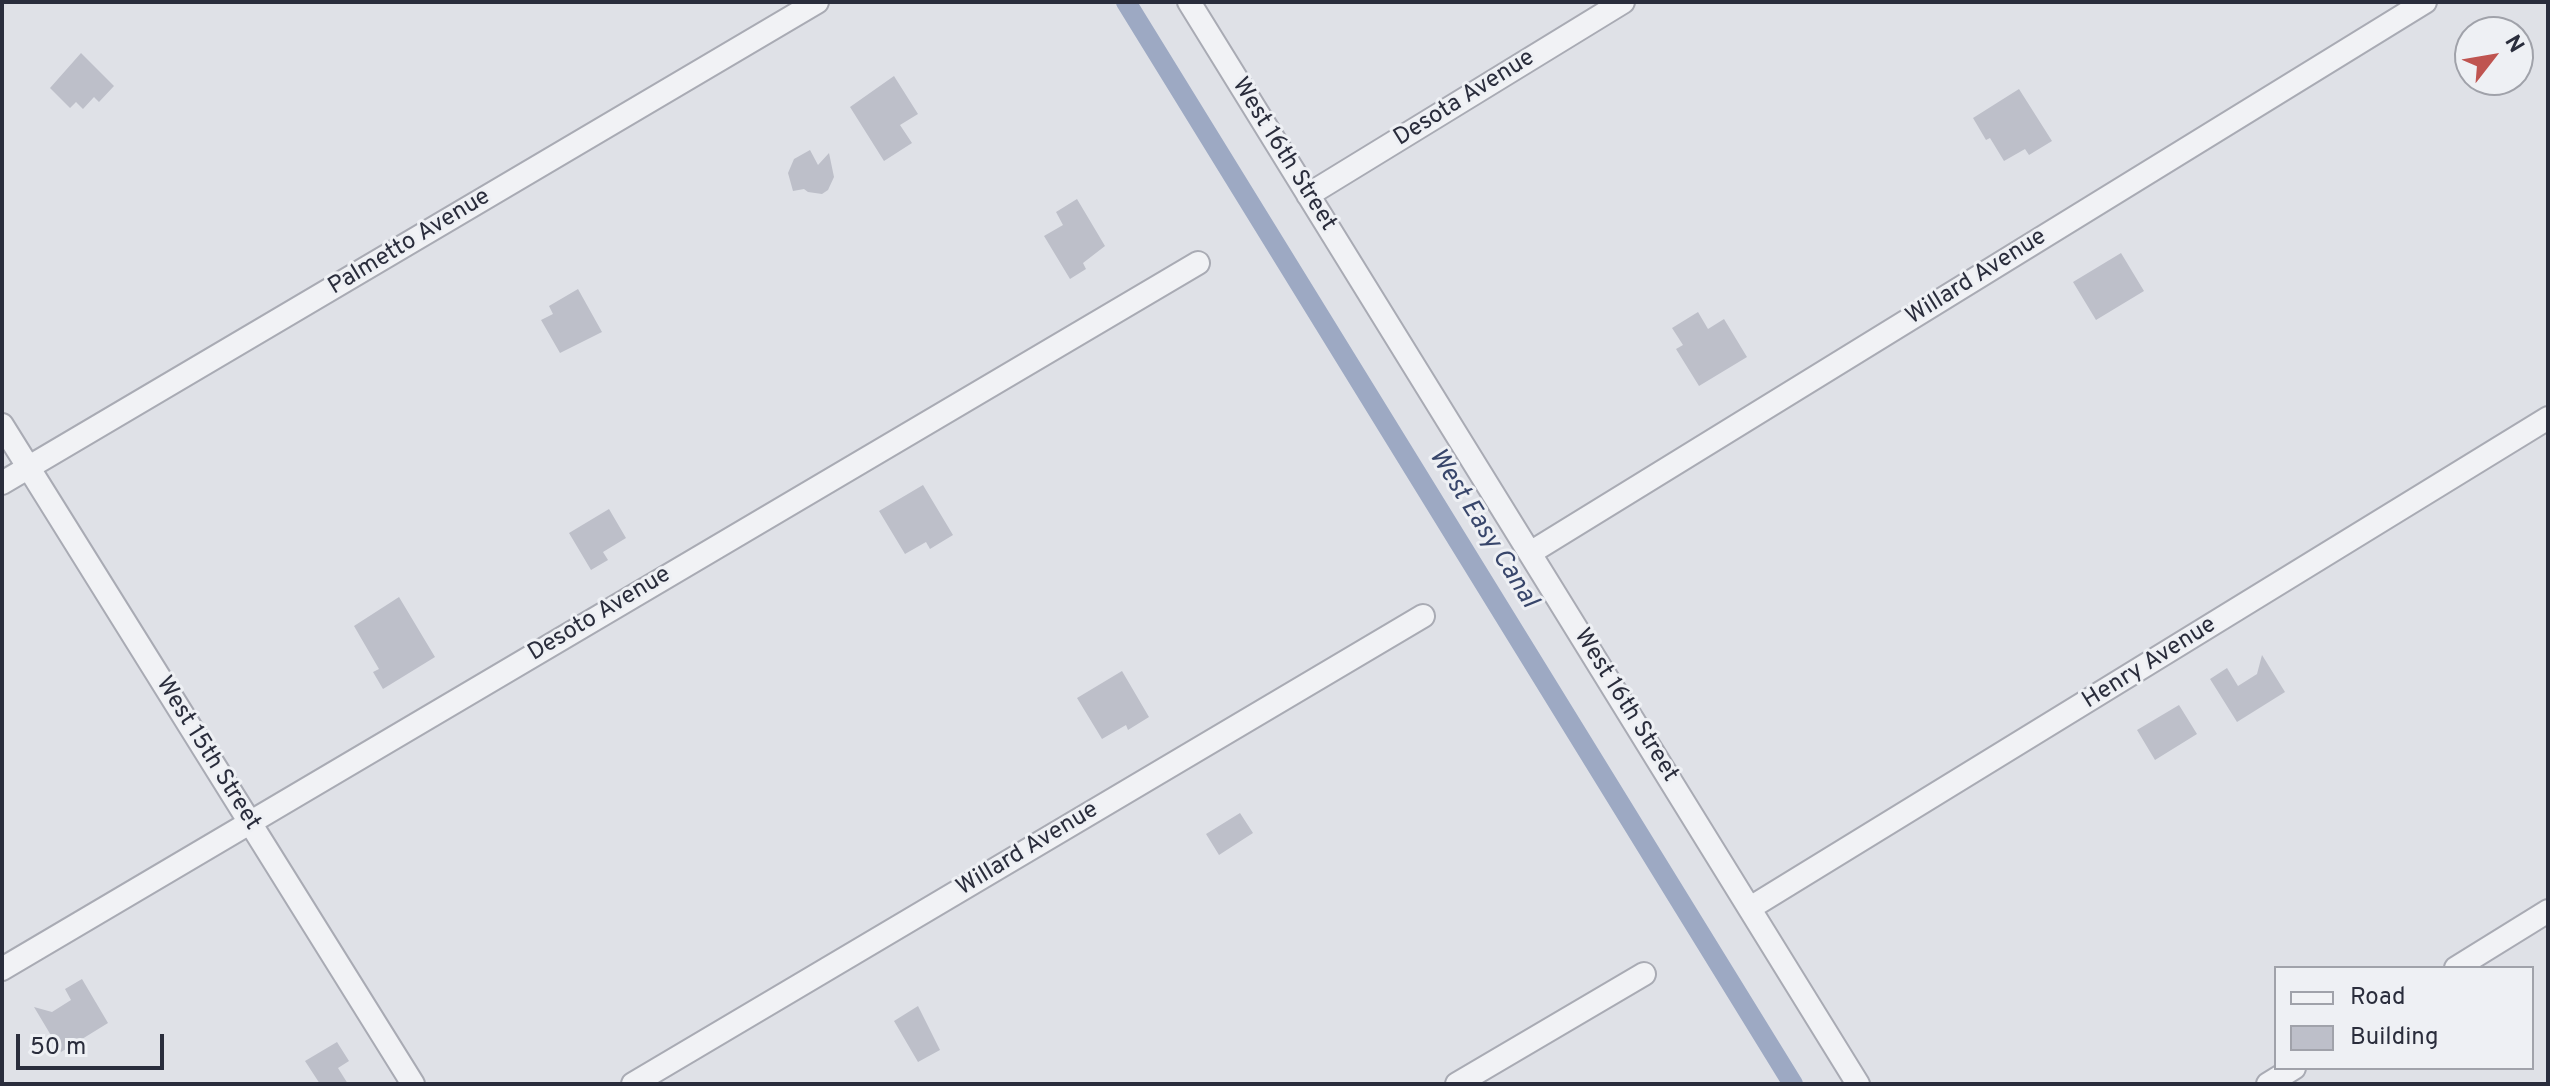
<!DOCTYPE html>
<html>
<head>
<meta charset="utf-8">
<style>
  body { margin:0 }
  #map { position:relative; width:2550px; height:1086px; overflow:hidden; background:#dfe1e7; font-family:Overpass,sans-serif }
  canvas { display:block }
  .frame { position:absolute; inset:0; border:4px solid #2a2d3c; pointer-events:none }
  .legend { position:absolute; left:2274px; top:966px; width:260px; height:104px; box-sizing:border-box; background:#eef0f4; border:2px solid #a0a2aa; margin:0; padding:10px 14px; list-style:none; font-size:24px; color:#2a2d3c }
  .legend li { display:flex; align-items:center; gap:16px; height:40px }
  .legend b { width:40px; border:2px solid #a0a2aa }
  .north { position:absolute; left:2454px; top:16px; width:80px; height:80px; box-sizing:border-box; background:#eef0f4; border:2px solid #a0a2aa; border-radius:50%; rotate:59deg; font-size:22px; font-weight:700; line-height:32px; text-align:center; color:#2a2d3c }
  .north::after { content:''; display:block; margin:auto; width:28px; height:36px; background:#bf5450; clip-path:polygon(50% 0,100% 100%,50% 72%,0 100%) }
  .scale { position:absolute; left:16px; top:1034px; width:148px; height:36px; box-sizing:border-box; border:4px solid #2a2d3c; border-top:0; padding-left:10px; font-size:24px; line-height:28px; white-space:nowrap; color:#2a2d3c; -webkit-text-stroke:6px #eef0f4; paint-order:stroke }
</style>
</head>
<body>
<div id="map">
<canvas width="2550" height="1086"></canvas>
<div class="frame"></div>
<ul class="legend">
<li><b style="height:10px;background:#f1f2f5"></b>Road</li>
<li><b style="height:22px;background:#bdbfc9"></b>Building</li>
</ul>
<div class="north">N</div>
<div class="scale">50 m</div>
</div>
<script>
const context = document.querySelector('canvas').getContext('2d');
context.lineJoin = 'round';
const shape = rows => new Path2D(rows.map(r => 'M' + r).join(''));
function stroke(path, color, width, dash) { context.strokeStyle = color; context.lineWidth = width; context.lineCap = dash ? 'butt' : 'round'; context.setLineDash(dash || []); context.stroke(path); }
function fill(path, color) { context.fillStyle = color; context.fill(path, 'evenodd'); }
function write(font, color, halo, rows, align = 'center') {
  context.font = font + ' Overpass,sans-serif'; context.lineWidth = 6; context.setLineDash([]); context.textBaseline = 'middle'; context.strokeStyle = halo; context.fillStyle = color; for (const [text, x, y, turn = 0] of rows) {
    context.save(); context.translate(x, y); context.rotate((+turn || 0) * Math.PI / 180); context.textAlign = isNaN(turn) ? turn : align; if (halo) context.strokeText(text, 0, 0); context.fillText(text, 0, 0); context.restore();
  }
}
const canal = shape([
  [1126,2,1793,1084]
]);
const building = shape([
  [81,53,114,86,99,102,94,97,83,109,76,102,70,108,50,88],
  [894,76,918,114,900,125,912,143,884,161,850,107],
  [2019,89,2052,141,2029,155,2025,149,2004,161,1990,138,1986,140,1973,118],
  [810,150,818,165,829,153,834,177,828,190,822,194,808,192,804,189,793,191,788,173,794,159],
  [1077,199,1105,246,1083,263,1086,269,1070,279,1044,236,1063,225,1056,212],
  [2121,253,2144,291,2096,320,2073,282],
  [578,289,602,332,560,353,541,320,553,314,549,306],
  [1698,312,1708,329,1724,319,1747,357,1699,386,1676,349,1683,345,1672,328],
  [923,485,953,535,930,549,926,542,905,554,879,511],
  [609,509,626,538,603,552,608,560,591,570,569,533],
  [399,597,435,657,383,689,373,672,379,669,354,626],
  [2262,655,2285,692,2237,722,2210,679,2227,668,2238,686,2257,674],
  [1122,671,1149,717,1128,730,1126,725,1102,739,1077,698],
  [2179,705,2197,734,2155,760,2137,730],
  [1240,813,1253,833,1219,855,1206,834],
  [82,979,108,1023,61,1052,34,1007,52,1012,71,1000,65,989],
  [918,1006,940,1050,918,1062,894,1021],
  [337,1042,349,1061,338,1068,348,1084,320,1084,305,1061]
]);
const minor = shape([
  [1189,2,1858,1084],
  [1308,195,1623,2],
  [2,425,413,1084],
  [2,483,817,2],
  [1530,553,2425,2],
  [1750,908,2548,418],
  [2456,968,2548,911],
  [2,969,1198,263],
  [633,1084,1423,616],
  [1457,1084,1644,974],
  [2268,1084,2294,1068]
]);
const streetNames = [
  ["Desota Avenue",1465,99,-32],
  ["West 16th Street",1283,155,58],
  ["Palmetto Avenue",410,243,-31],
  ["Willard Avenue",1977,278,-32],
  ["Desoto Avenue",600,615,-31],
  ["Henry Avenue",2150,664,-32],
  ["West 16th Street",1625,706,58],
  ["West 15th Street",207,754,58],
  ["Willard Avenue",1028,850,-31]
];
const waterNames = [
  ["West Easy Canal",1482,529,58]
];
stroke(canal, '#9da9c3', 20);
fill(building, '#bdbfc9');
stroke(minor, '#a9abb4', 26);
stroke(minor, '#f1f2f5', 22);
write('24px', '#2a2d3c', '#eef0f4', streetNames);
write('italic 26px', '#38466b', '#eef0f4', waterNames);
</script>
</body>
</html>
